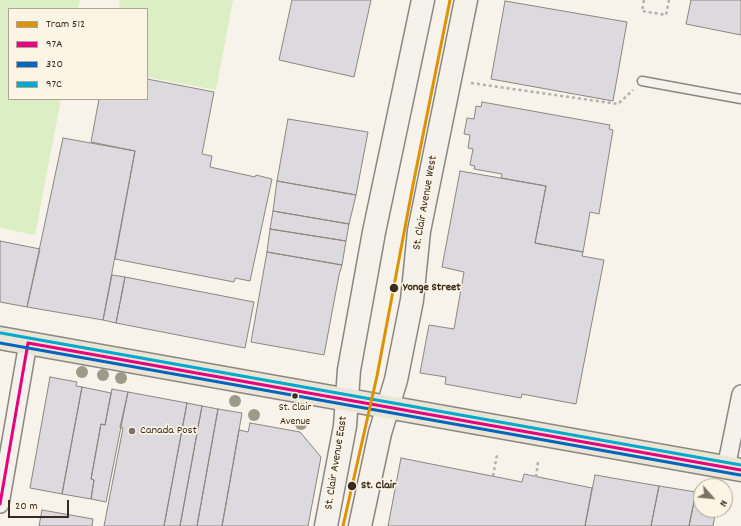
<!DOCTYPE html>
<html>
<head>
<meta charset="utf-8">
<style>
  body { margin:0 }
  #map { position:relative; width:741px; height:526px; overflow:hidden; background:#f7f3ea; font-family:Dekko,sans-serif }
  canvas { display:block }
  .legend { position:absolute; left:8px; top:8px; width:140px; height:92px; box-sizing:border-box; background:#fcf5e5; border:1px solid #afa495; margin:0; padding:5px 7px; list-style:none; font-size:12px; color:#3b2a1e }
  .legend li { display:flex; align-items:center; gap:8px; height:20px }
  .legend b { width:20px; border:1px solid #afa495 }
  .north { position:absolute; left:693px; top:478px; width:40px; height:40px; box-sizing:border-box; background:#fcf5e5; border:1px solid #afa495; border-radius:50%; rotate:117deg; font-size:11px; font-weight:700; line-height:16px; text-align:center; color:#3b2a1e }
  .north::after { content:''; display:block; margin:auto; width:14px; height:18px; background:#7d7065; clip-path:polygon(50% 0,100% 100%,50% 72%,0 100%) }
  .scale { position:absolute; left:8px; top:500px; width:61px; height:18px; box-sizing:border-box; border:2px solid #3b2a1e; border-top:0; padding-left:5px; font-size:12px; line-height:14px; white-space:nowrap; color:#3b2a1e; -webkit-text-stroke:3px #fcf5e5; paint-order:stroke }
</style>
</head>
<body>
<div id="map">
<canvas width="741" height="526"></canvas>
<ul class="legend">
<li><b style="height:5px;background:#db9304"></b>Tram 512</li>
<li><b style="height:5px;background:#e5007d"></b>97A</li>
<li><b style="height:5px;background:#0065bd"></b>320</li>
<li><b style="height:5px;background:#00a9ce"></b>97C</li>
</ul>
<div class="north">N</div>
<div class="scale">20 m</div>
</div>
<script>
const context = document.querySelector('canvas').getContext('2d');
context.lineJoin = 'round';
function fill(path, color) { context.fillStyle = color; context.fill(path, 'evenodd'); }
const shape = rows => new Path2D(rows.map(r => 'M' + r).join(''));
function stroke(path, color, width, dash) { context.strokeStyle = color; context.lineWidth = width; context.lineCap = dash ? 'butt' : 'round'; context.setLineDash(dash || []); context.stroke(path); }
function write(font, color, halo, rows, align = 'center') {
  context.font = font + ' Dekko,sans-serif'; context.lineWidth = 3.5; context.setLineDash([]); context.textBaseline = 'middle'; context.strokeStyle = halo; context.fillStyle = color; for (const [text, x, y, turn = 0] of rows) {
    context.save(); context.translate(x, y); context.rotate((+turn || 0) * Math.PI / 180); context.textAlign = isNaN(turn) ? turn : align; if (halo) context.strokeText(text, 0, 0); context.fillText(text, 0, 0); context.restore();
  }
}
const green = shape([
  [0,0,80,0,78,9,9,9,9,99,61,99,35,235,0,228],
  [120,0,233,0,216,90,147,77,147,9,119,9]
]);
const building = shape([
  [292,0,371,0,354,77,279,60,292,0],
  [691,0,741,0,741,35,686,24,691,0],
  [505,1,627,22,613,101,491,79,505,1],
  [147,79,214,92,202,154,212,156,210,167,255,177,256,175,272,179,250,281,235,278,234,282,115,259,135,151,91,142,99,99,147,99,147,79],
  [482,102,610,125,609,129,613,130,599,214,590,212,583,252,535,243,546,186,501,178,502,174,474,169,475,166,470,165,473,149,468,148,470,135,464,134,467,118,474,119,476,106,481,107,482,102],
  [288,119,368,132,356,195,277,181,288,119],
  [63,138,135,151,103,320,27,307,63,138],
  [460,171,546,186,535,243,583,252,582,256,604,260,576,404,522,394,521,398,445,384,446,377,420,373,429,325,454,329,464,272,442,267,460,171],
  [277,181,356,195,349,224,273,211,277,181],
  [273,211,349,224,346,241,270,229,273,211],
  [270,229,346,241,342,265,267,252,270,229],
  [0,241,40,249,27,307,0,302,0,241],
  [267,252,342,265,339,275,324,355,251,342,267,252],
  [112,275,125,277,116,323,103,320,112,275],
  [125,277,254,302,245,348,116,323,125,277],
  [50,377,77,382,76,386,82,387,62,494,30,488,50,377],
  [82,387,111,393,105,425,101,424,91,479,94,480,91,499,62,494,82,387],
  [112,389,128,392,106,502,91,499,94,480,91,479,101,424,105,425,112,389],
  [128,392,187,403,164,526,104,526,123,428,120,427,128,392],
  [187,403,202,406,180,526,164,526,187,403],
  [202,406,218,409,197,526,180,526,202,406],
  [218,409,242,413,231,476,222,526,197,526,218,409],
  [250,423,300,432,321,457,308,526,222,526,239,430,248,432,250,423],
  [401,458,522,482,524,474,592,488,585,526,388,526,401,458],
  [595,475,659,486,651,526,585,526,595,475],
  [659,486,696,492,689,526,651,526,659,486],
  [696,492,701,493,701,510,716,510,713,526,689,526,696,492],
  [42,510,93,519,92,526,39,526,42,510]
]);
const path = shape([
  [644,0,642,11,666,15,669,0],
  [471,83,618,104,633,90],
  [493,476,497,455],
  [536,477,538,462]
]);
const lane = shape([
  [642,81,741,99]
]);
const street = shape([
  [726,468,741,394],
  [0,504,28,343]
]);
const secondary = shape([
  [326,526,345,426,349,370,374,232,423,0],
  [360,526,380,433,396,380,412,300,419,231,466,0]
]);
const primary = shape([
  [0,338,741,470]
]);
const bus1 = shape([
  [28,343,741,470],
  [0,504,28,343]
]);
const bus2 = shape([
  [0,343,740,475]
]);
const bus3 = shape([
  [1,333,741,465]
]);
const tram1 = shape([
  [343,526,377,376,413,185,450,0]
]);
const trees = [
  [82,372],
  [103,375],
  [121,378],
  [235,401],
  [254,415],
  [301,424]
];
const markers = [
  [394,288,5,"#3b2a1e"],
  [295,396,3.5,"#3b2a1e"],
  [132,431,4,"#7d7065"],
  [352,486,5,"#3b2a1e"]
];
const busNames = [
  ["St. Clair",295,408],
  ["Avenue",295,422]
];
const streetNames = [
  ["St. Clair Avenue West",426,203,-80],
  ["St. Clair Avenue East",337,463,-81]
];
const stopNames = [
  ["Yonge Street",403,288],
  ["St. Clair",361,486]
];
const poiNames = [
  ["Canada Post",140,431]
];
fill(green, '#dbeec4');
fill(building, '#dcd9df');
stroke(building, '#8b867f', 1);
stroke(lane, '#8b867f', 11);
stroke(street, '#8b867f', 20);
stroke(secondary, '#8b867f', 25);
stroke(primary, '#8b867f', 25);
stroke(path, '#b3afa9', 2.5, [3, 3]);
stroke(lane, '#f5f2ec', 8);
stroke(street, '#f5f2ec', 17);
stroke(secondary, '#f5f2ec', 22);
stroke(primary, '#eae5d5', 22);
stroke(bus1, '#e5007d', 3);
stroke(bus2, '#0065bd', 3);
stroke(bus3, '#00a9ce', 3);
stroke(tram1, '#db9304', 3);
context.fillStyle = '#9e9989';
for (const [x, y] of trees) { context.beginPath(); context.arc(x, y, 6, 0, 2 * Math.PI); context.fill(); }
for (const [x, y, r, color] of markers) { const dot = new Path2D(); dot.arc(x, y, r, 0, 2 * Math.PI); context.fillStyle = color; context.fill(dot); stroke(dot, '#fcf5e5', 1.5); }
write('11px', '#3b2a1e', '#fcf5e5', busNames);
write('12px', '#3b2a1e', '#fcf5e5', streetNames);
write('bold 12px', '#3b2a1e', '#fcf5e5', stopNames, 'left');
write('12px', '#3b2a1e', '#fcf5e5', poiNames, 'left');
</script>
</body>
</html>
